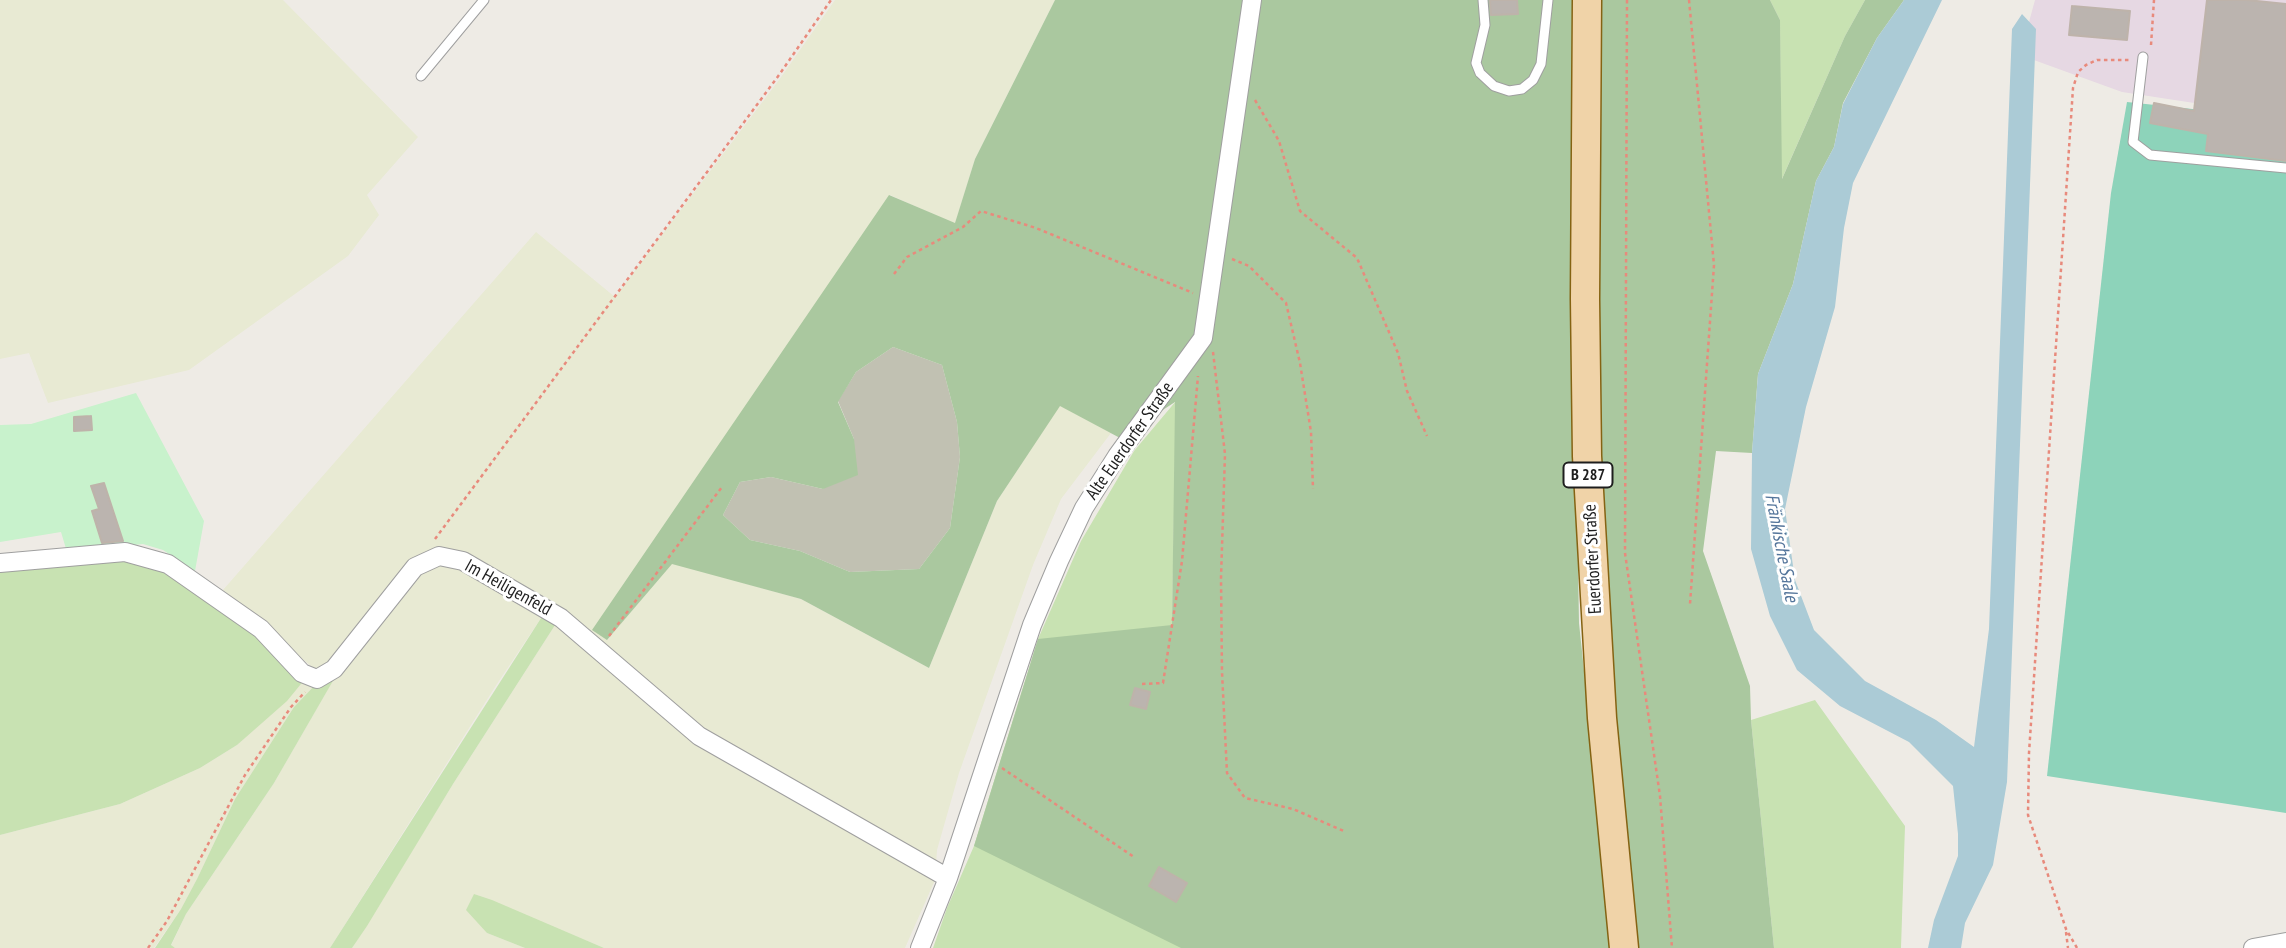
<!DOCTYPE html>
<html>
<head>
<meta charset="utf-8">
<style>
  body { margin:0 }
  canvas { display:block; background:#eeebe5 }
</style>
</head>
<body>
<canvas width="2286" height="948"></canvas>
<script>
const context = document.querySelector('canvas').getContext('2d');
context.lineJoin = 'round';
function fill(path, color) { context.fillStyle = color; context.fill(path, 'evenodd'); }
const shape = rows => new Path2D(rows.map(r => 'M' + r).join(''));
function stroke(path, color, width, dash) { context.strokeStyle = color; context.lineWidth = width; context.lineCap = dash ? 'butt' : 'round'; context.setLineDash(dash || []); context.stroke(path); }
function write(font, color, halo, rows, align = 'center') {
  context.font = font + ' "PT Sans Narrow",sans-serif'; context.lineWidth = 6; context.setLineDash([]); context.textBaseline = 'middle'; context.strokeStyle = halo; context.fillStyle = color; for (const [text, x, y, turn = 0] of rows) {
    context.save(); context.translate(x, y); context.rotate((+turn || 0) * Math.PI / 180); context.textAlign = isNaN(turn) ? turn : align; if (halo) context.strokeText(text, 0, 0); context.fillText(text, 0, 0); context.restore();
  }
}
const industrial = shape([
  [2035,0,2286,0,2286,117,2122,92,2020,55]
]);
const construction = shape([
  [893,347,942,365,957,422,960,457,950,528,919,569,850,572,800,551,750,540,723,515,740,482,771,477,823,489,854,439,838,401,856,372]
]);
const farmland = shape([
  [0,0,283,0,418,137,367,195,379,215,348,256,189,370,48,403,29,353,0,359],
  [835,0,1055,0,975,159,955,224,890,195,607,640,671,563,801,599,929,668,997,501,1060,405,1111,433,1061,499,1033,565,959,773,937,850,935,880,905,948,604,948,474,894,487,933,525,948,352,948,453,784,557,622,543,615,495,687,330,948,175,948,171,946,186,914,274,783,333,680,317,683,294,707,235,799,197,879,181,909,154,948,0,948,0,835,120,804,200,768,237,745,313,668,223,590,536,232,615,297,779,80]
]);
const grass = shape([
  [1770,0,1865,0,1845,36,1781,181,1780,20],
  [1176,401,1172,625,1186,948,933,948,947,908,974,846,1038,639,1081,541,1134,451],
  [126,559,149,562,245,622,305,679,287,701,237,745,200,768,120,804,0,835,0,569],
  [543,615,557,622,453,784,367,926,352,948,330,948],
  [334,679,274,783,186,914,171,945,175,948,155,948,181,909,197,879,235,799,294,707,317,683],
  [1815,700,1905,826,1901,948,1774,948,1751,720],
  [474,894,492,900,604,948,525,948,487,933,466,910]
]);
const forest = shape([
  [1055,0,1574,0,1572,234,1579,623,1613,948,1181,948,974,846,1038,639,1172,625,1175,402,1120,438,1060,406,997,501,929,668,801,599,672,564,607,640,592,630,889,195,955,223,975,159],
  [893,347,942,365,957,422,960,457,950,528,919,569,850,572,800,551,750,540,723,515,740,482,771,477,823,489,858,475,854,439,838,402,856,372],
  [1596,0,1770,0,1780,20,1782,179,1845,36,1865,0,1904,0,1877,38,1843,103,1834,147,1816,181,1793,284,1758,374,1752,453,1716,451,1703,551,1750,686,1751,720,1774,948,1635,948,1609,652,1595,275]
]);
const park = shape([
  [136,393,204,521,195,571,163,550,143,544,67,552,61,532,0,542,0,425,31,424]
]);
const pitch = shape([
  [2127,102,2286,119,2286,813,2047,776,2111,193]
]);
const water = shape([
  [1904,0,1942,0,1853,183,1844,228,1835,307,1806,407,1785,509,1795,580,1814,630,1865,681,1936,720,1974,747,1989,629,2012,29,2022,14,2036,29,2007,782,1993,865,1965,923,1961,948,1928,948,1934,920,1958,856,1958,834,1953,786,1909,742,1840,706,1797,670,1770,616,1751,549,1752,453,1758,374,1793,284,1816,181,1834,147,1843,104,1877,38]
]);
const building = shape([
  [1490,0,1517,0,1518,14,1491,15,1490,0],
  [2207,0,2247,0,2286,4,2286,161,2206,151,2208,134,2150,123,2154,103,2194,111,2207,0],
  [2072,6,2130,11,2127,40,2069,35,2072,6],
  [91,416,92,430,74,431,74,417,91,416],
  [104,483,123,541,102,543,92,511,99,509,91,486,104,483],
  [1135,688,1150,692,1146,709,1130,705,1135,688],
  [1159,867,1187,883,1176,902,1149,886,1159,867]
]);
const path = shape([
  [1627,0,1625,553,1660,796,1672,948],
  [1689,0,1714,265,1690,604],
  [2151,45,2154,0],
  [1255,100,1279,141,1300,211,1357,258,1398,353,1407,391,1427,436],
  [1232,259,1249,266,1286,303,1300,363,1311,432,1313,489],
  [894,274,907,257,963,227,981,211,1036,228,1193,293],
  [1213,352,1225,454,1221,578,1222,672,1227,773,1245,798,1293,809,1346,832],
  [435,539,779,75,831,0],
  [609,636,722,487],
  [1142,684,1163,683,1182,561,1198,376],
  [1002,768,1134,857],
  [2066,932,2068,948],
  [148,948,167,921,245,775,291,707,305,692],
  [2077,948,2066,929,2028,815,2029,753,2073,88,2078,72,2086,65,2097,60,2130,60]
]);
const lane = shape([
  [1483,0,1485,25,1476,63,1480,73,1494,86,1509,91,1522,89,1533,80,1541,64,1548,0],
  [2143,57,2133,142,2150,155,2286,168],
  [421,76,484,0]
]);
const street = shape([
  [0,563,125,552,168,564,261,629,302,673,317,679,334,669,415,567,439,556,463,561,561,618,699,736,948,878],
  [920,948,948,878,1032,625,1059,561,1084,508,1117,456,1203,338,1252,0],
  [2253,948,2286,942]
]);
const primary = shape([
  [1587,0,1585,299,1587,456,1602,718,1624,948]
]);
const shields = [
  [1588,475,49]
];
const shieldNames = [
  ["B 287",1588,475]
];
const streetNames = [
  ["Alte Euerdorfer Straße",1130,441,-55],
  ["Euerdorfer Straße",1593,559,-93],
  ["Im Heiligenfeld",508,588,29]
];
const waterNames = [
  ["Fränkische Saale",1781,548,79]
];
fill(industrial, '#e6d8e3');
fill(construction, '#c1c1b2');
fill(farmland, '#e8ead3');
fill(grass, '#c8e2b2');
fill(forest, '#aac89f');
fill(park, '#c8f2cc');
fill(pitch, '#8dd3ba');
fill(water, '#abcbd6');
fill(building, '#bbb4af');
stroke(building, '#beb3aa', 2);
stroke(lane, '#9f9f9f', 11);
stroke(street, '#9f9f9f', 20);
stroke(primary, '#856313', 31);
stroke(path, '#e88a7c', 2.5, [3.5, 3.5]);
stroke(lane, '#fff', 9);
stroke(street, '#fff', 18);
stroke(primary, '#f0d3a8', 28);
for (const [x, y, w] of shields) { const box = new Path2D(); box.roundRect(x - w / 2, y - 12.5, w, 25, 5); context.fillStyle = '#fff'; context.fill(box); stroke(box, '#1e1e1e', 2); }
write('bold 16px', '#1e1e1e', null, shieldNames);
write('18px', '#1e1e1e', '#fff', streetNames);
write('italic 19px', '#54759b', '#fff', waterNames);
</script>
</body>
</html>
